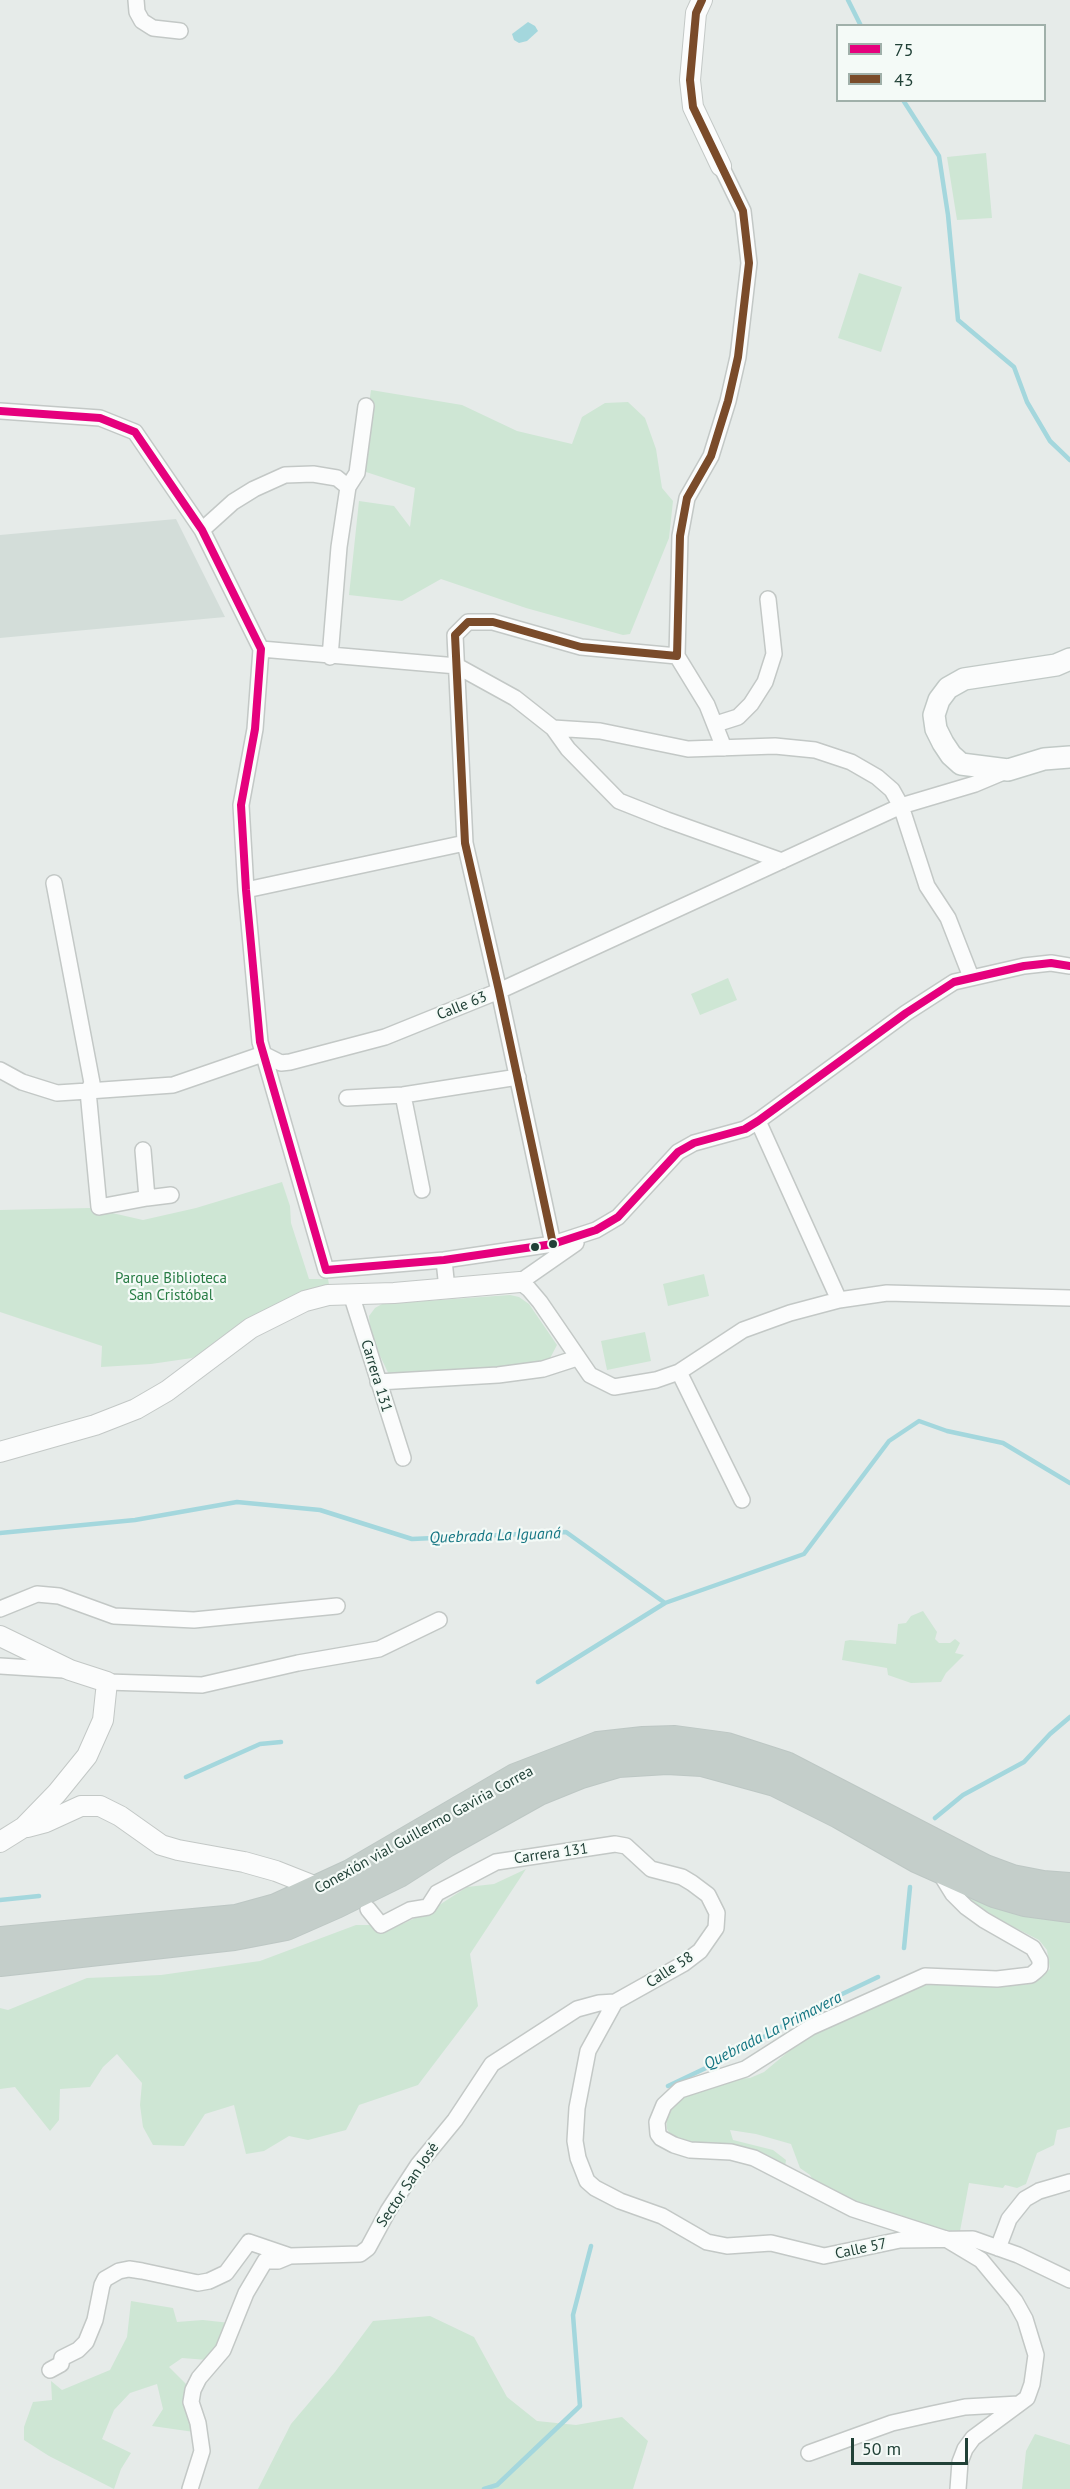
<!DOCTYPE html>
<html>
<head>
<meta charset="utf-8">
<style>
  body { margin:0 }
  #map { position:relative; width:1070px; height:2489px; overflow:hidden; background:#e6ebe9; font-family:"PT Sans",sans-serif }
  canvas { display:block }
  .legend { position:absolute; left:836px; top:24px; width:210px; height:78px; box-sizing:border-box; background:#f4faf7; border:2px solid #a0b0aa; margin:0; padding:8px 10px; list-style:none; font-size:18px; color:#214137 }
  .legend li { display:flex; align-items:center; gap:12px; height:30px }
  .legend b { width:30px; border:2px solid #a0b0aa }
  .scale { position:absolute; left:851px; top:2438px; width:117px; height:27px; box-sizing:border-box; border:3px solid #214137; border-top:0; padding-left:8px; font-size:18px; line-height:21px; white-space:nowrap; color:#214137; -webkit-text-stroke:4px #f4faf7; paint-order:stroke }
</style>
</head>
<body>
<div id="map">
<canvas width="1070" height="2489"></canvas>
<ul class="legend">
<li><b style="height:8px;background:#e5007d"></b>75</li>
<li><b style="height:8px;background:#7a4b2a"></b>43</li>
</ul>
<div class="scale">50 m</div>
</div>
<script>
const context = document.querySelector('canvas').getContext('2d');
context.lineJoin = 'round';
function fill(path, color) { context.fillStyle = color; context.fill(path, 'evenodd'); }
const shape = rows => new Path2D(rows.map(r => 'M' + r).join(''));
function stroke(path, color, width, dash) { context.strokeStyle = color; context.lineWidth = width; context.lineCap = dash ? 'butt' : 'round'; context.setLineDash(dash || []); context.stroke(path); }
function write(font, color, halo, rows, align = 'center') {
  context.font = font + ' "PT Sans",sans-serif'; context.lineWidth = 4.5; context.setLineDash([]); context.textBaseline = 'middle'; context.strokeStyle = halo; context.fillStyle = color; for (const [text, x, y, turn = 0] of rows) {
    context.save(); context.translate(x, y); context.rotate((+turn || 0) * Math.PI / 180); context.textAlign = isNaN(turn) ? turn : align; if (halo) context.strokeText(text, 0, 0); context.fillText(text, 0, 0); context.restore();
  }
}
const built = shape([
  [176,519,225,617,0,638,0,535]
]);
const green = shape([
  [986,153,992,218,957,220,947,157],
  [859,273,902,287,881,352,838,338],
  [371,390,462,405,517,431,572,444,582,417,605,403,628,402,645,418,656,449,662,488,673,501,669,538,630,634,623,635,526,608,441,579,402,601,349,595,359,501,394,506,410,527,415,488,360,470],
  [728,978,737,1000,700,1015,691,994],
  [282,1182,290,1206,291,1223,309,1279,328,1279,332,1301,248,1331,192,1358,151,1364,101,1367,102,1346,0,1312,0,1210,90,1208,143,1220,196,1208],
  [704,1274,709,1296,668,1306,663,1284],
  [510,1295,519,1297,529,1304,557,1345,547,1364,392,1381,373,1341,370,1327,369,1316,375,1308,382,1304],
  [645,1332,651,1361,607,1370,601,1341],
  [923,1611,937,1632,935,1639,939,1643,950,1643,955,1639,960,1643,955,1653,964,1655,946,1673,941,1682,911,1683,888,1675,887,1668,842,1660,845,1641,850,1640,896,1644,898,1624,906,1623,911,1616],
  [526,1869,470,1954,478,2006,418,2085,359,2105,346,2130,308,2140,289,2136,264,2151,246,2154,234,2105,205,2114,184,2146,153,2145,143,2127,140,2105,142,2083,117,2054,103,2067,90,2087,60,2089,59,2120,50,2131,15,2087,0,2089,0,2008,8,2010,87,1978,161,1975,260,1961,356,1925,400,1925,430,1911,467,1887,494,1884],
  [964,1895,1013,1910,1070,1919,1070,2127,1057,2130,1054,2145,1037,2153,1026,2184,1017,2188,1005,2185,1003,2188,969,2183,960,2231,931,2230,900,2215,872,2209,844,2197,815,2183,810,2175,800,2168,791,2144,756,2134,730,2130,733,2140,773,2150,786,2160,785,2167,747,2148,690,2143,672,2137,667,2129,666,2116,669,2108,683,2096,735,2079,750,2078,764,2072,801,2041,829,2026,922,1986,936,1983,993,1987,1030,1984,1050,1969,1047,1950,1039,1940,996,1918],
  [131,2301,173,2308,177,2322,203,2320,230,2323,208,2360,182,2358,169,2367,188,2386,194,2432,152,2426,163,2409,157,2384,130,2393,114,2410,102,2439,131,2453,121,2469,114,2489,49,2456,24,2440,24,2427,33,2402,52,2400,51,2381,62,2390,110,2370,127,2337],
  [430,2316,474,2337,507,2397,537,2421,576,2425,622,2417,648,2441,633,2489,258,2489,291,2424,335,2372,373,2321],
  [1035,2434,1070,2445,1070,2489,1022,2489,1026,2451]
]);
const water = shape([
  [528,22,535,26,538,31,527,41,519,43,514,40,512,34]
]);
const stream = shape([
  [848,0,861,26],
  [903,100,939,156,948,215,958,320,1014,367,1027,402,1050,441,1070,460],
  [0,1533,135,1520,237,1502,320,1510,412,1539,566,1532,665,1603,804,1554,889,1441,919,1421,947,1431,1003,1443,1070,1483],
  [538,1682,665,1603],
  [186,1777,260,1744,281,1742],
  [935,1818,963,1795,1024,1762,1050,1734,1070,1717],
  [0,1900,39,1896],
  [904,1948,910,1887],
  [668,2086,729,2057,819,2005,878,1977],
  [484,2489,497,2485,580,2406,573,2315,591,2246]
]);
const minor = shape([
  [136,0,137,12,142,21,153,28,180,31],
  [0,411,100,418,135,432,202,530,261,649,255,729,241,805,246,890,260,1042,326,1270,444,1260,553,1244,596,1230,618,1217,678,1152,694,1143,745,1129,758,1121,906,1013,954,982,1024,966,1051,963,1070,966],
  [202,530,233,502,254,489,285,475,313,474,337,478,348,487],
  [261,649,457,666,515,698,553,728,568,749,619,801,667,820,782,861],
  [677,656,707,705,724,748],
  [330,657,339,547,348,487,357,473,366,406],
  [716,724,738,717,751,704,765,682,774,654,768,599],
  [553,728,600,731,688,749,775,746,815,750,851,762,877,777,892,790,901,806,927,886,948,918,971,977],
  [54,883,92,1083,88,1091,99,1207,147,1198,143,1150],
  [246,890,465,843],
  [263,1054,281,1063,290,1062,385,1037,499,991,901,806,975,784,1006,771],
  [0,1070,22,1082,57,1093,88,1091,173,1085,263,1054],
  [403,1095,422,1190],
  [347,1098,403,1095,518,1077],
  [758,1121,839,1300],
  [147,1198,171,1195],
  [576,1243,520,1282,529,1289,540,1302,590,1375,614,1387,656,1380,679,1372,743,1330,790,1313,839,1300,887,1293,1070,1298],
  [553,1244,499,991,465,843,455,635,468,622,493,622,581,647,677,656,680,536,687,498,711,456,728,401,738,357,749,263,743,211,721,166],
  [444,1260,447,1289],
  [351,1294,403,1458],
  [679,1372,742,1500],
  [378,1382,498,1375,543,1369,577,1358],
  [0,1609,37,1594,59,1596,114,1616,194,1620,337,1606],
  [0,1666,64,1670],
  [107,1682,202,1685,298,1663,379,1649,439,1620],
  [940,1873,953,1894,966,1907,984,1920,1033,1948,1040,1960,1040,1967,1036,1971,1031,1975,997,1979,925,1976,811,2027,745,2069,680,2090,664,2105,657,2122,658,2134,661,2138,674,2145,690,2150,731,2152,754,2158,853,2209,946,2239,981,2260,1015,2301,1025,2319,1036,2355,1032,2384,1027,2398,973,2438,965,2449,960,2462,958,2489],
  [615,2002,588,2051,577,2108,575,2141,578,2158,587,2181,595,2188,620,2201,662,2216,707,2242,727,2246,771,2243,824,2256,900,2240,973,2239,1018,2255,1070,2280],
  [998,2248,1009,2219,1025,2199,1039,2191,1070,2182],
  [50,2370,61,2364,62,2358,78,2350,86,2342,95,2320,102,2285,105,2279,119,2271,129,2269,142,2271,198,2283,209,2281,226,2273,249,2242,290,2256],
  [809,2453,892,2423,932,2414,965,2407,1019,2404],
  [190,2489,202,2451,198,2423,191,2402,193,2390,199,2378,223,2350,246,2293,265,2261,278,2261,290,2256,360,2254,368,2248,388,2211,418,2165,455,2120,492,2064,577,2009,599,2003,615,2002,683,1964,700,1951,716,1928,717,1913,708,1895,692,1883,682,1877,651,1869,626,1846,615,1844,496,1862,437,1893,428,1907,410,1910,381,1925,368,1909]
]);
const tertiary = shape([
  [702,0,696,13,690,80,693,107,721,166],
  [0,1452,95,1425,136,1409,167,1391,251,1328,305,1301,328,1295,394,1293,520,1282],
  [0,1636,70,1670,107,1682,103,1720,87,1756,57,1793,24,1827,0,1842],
  [27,1827,46,1822,81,1806,100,1806,120,1816,161,1845,178,1850,244,1862,276,1871,319,1888]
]);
const secondary = shape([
  [1070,659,1056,665,964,679,948,688,939,700,934,715,936,729,943,743,951,755,961,764,1008,770,1044,759,1070,757]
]);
const trunk = shape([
  [0,1940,236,1918,276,1907,350,1873,515,1777,598,1745,643,1740,675,1739,727,1746,786,1765,985,1868,1012,1878,1043,1884,1070,1886],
  [0,1963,234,1937,286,1927,336,1905,399,1874,446,1844,539,1792,581,1775,618,1764,667,1761,702,1763,775,1783,839,1815,918,1860,994,1894,1025,1903,1070,1909]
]);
const bus1 = shape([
  [0,411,100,418,135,432,202,530,261,649,255,729,241,805,246,890,260,1042,326,1270,444,1260,553,1244,596,1230,618,1217,678,1152,694,1143,745,1129,758,1121,906,1013,954,982,1024,966,1051,963,1070,966]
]);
const bus2 = shape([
  [553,1244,499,991,465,843,455,635,468,622,493,622,581,647,677,656,680,536,687,498,711,456,728,401,738,357,749,263,743,211,693,107,690,80,696,13,702,0]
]);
const markers = [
  [553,1244,5,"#214137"],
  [535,1247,5,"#214137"]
];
const streetNames = [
  ["Calle 63",462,1006,-22],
  ["Carrera 131",376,1376,73],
  ["Conexión vial Guillermo Gaviria Correa",424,1830,-29],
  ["Carrera 131",551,1854,-8],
  ["Calle 58",670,1970,-33],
  ["Sector San José",408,2185,-56],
  ["Calle 57",861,2249,-12]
];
const parkNames = [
  ["Parque Biblioteca",171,1279],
  ["San Cristóbal",171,1296]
];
const waterNames = [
  ["Quebrada La Iguaná",495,1536,-2],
  ["Quebrada La Primavera",773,2031,-27]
];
fill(built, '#d3ddd9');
fill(green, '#cee6d4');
fill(water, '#a4d7dd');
stroke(stream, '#a4d7dd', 4.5);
stroke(minor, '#c3c8c6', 18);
stroke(tertiary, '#c3c8c6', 22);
stroke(secondary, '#c1c9c6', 24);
stroke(trunk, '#bdc7c4', 28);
stroke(minor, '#fbfcfc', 15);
stroke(tertiary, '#fbfcfc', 20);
stroke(secondary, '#fbfcfc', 21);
stroke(trunk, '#c4ceca', 26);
stroke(bus1, '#e5007d', 8);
stroke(bus2, '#7a4b2a', 8);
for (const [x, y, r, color] of markers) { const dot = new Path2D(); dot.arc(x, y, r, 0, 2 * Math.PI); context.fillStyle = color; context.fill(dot); stroke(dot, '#f4faf7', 2); }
write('15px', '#214137', '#f4faf7', streetNames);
write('15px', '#277c44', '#f4faf7', parkNames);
write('italic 16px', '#157683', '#f4faf7', waterNames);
</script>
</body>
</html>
